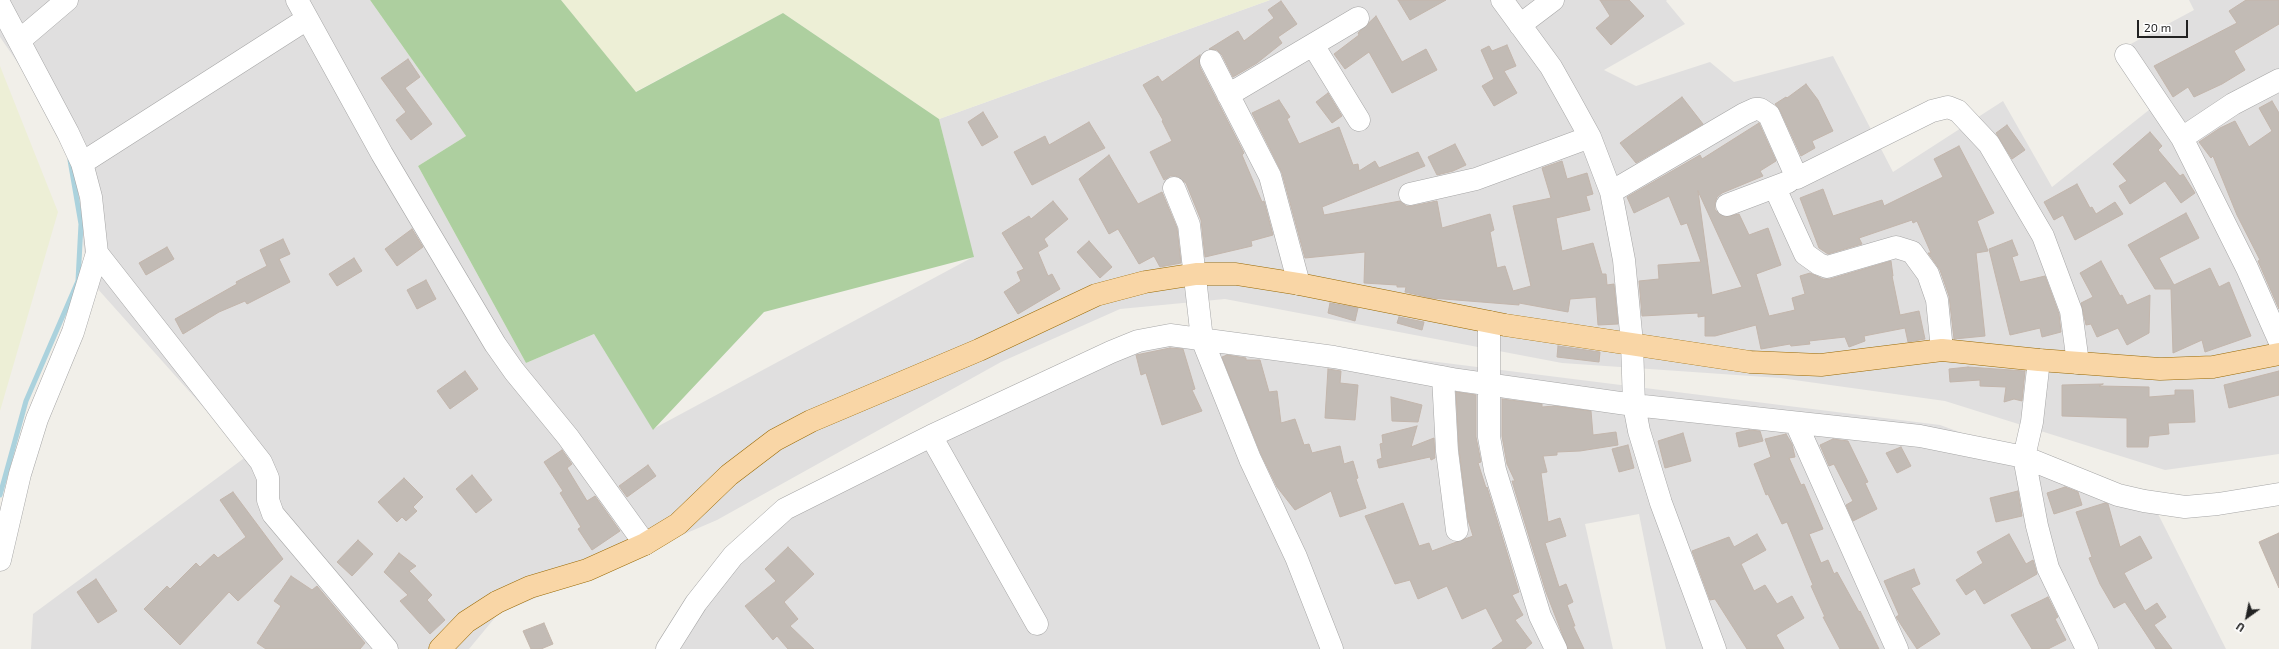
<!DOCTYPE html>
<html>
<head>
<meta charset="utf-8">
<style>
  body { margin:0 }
  #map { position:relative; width:2279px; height:649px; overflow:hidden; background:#f1efe9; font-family:"Exo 2",sans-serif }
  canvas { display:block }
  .north { position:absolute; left:2227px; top:597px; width:40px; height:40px; -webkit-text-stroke:3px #fff; paint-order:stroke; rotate:213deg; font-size:11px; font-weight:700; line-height:16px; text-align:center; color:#222 }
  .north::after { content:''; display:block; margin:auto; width:14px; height:18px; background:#222; clip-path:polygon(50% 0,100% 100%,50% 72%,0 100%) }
  .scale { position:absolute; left:2137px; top:20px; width:51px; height:18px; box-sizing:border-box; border:2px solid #222; border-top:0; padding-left:5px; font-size:12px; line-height:14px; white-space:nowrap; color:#222; -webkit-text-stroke:3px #fff; paint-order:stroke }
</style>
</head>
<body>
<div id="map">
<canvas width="2279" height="649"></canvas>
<div class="north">U</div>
<div class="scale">20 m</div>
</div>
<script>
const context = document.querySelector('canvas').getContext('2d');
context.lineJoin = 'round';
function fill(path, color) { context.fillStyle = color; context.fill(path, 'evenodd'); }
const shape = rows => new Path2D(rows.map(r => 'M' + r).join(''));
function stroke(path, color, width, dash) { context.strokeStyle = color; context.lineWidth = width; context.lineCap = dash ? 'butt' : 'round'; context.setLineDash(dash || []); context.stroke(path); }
const residential = shape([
  [0,0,370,0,466,136,418,166,526,363,594,334,653,429,973,257,939,119,1270,0,1667,0,1666,1,1685,24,1604,70,1636,86,1710,62,1734,82,1833,56,1893,172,2003,101,2052,187,2154,106,2127,46,2194,10,2189,0,2279,0,2279,454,2165,470,1945,401,1780,378,1562,363,1225,299,1120,309,1001,362,717,520,498,614,469,649,31,649,33,614,247,456,88,278,69,137,0,37],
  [1190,331,1940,425,2152,502,2226,649,1666,649,1639,514,1585,524,1613,649,664,649,741,549,839,477,1025,388]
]);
const farmland = shape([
  [561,0,1270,0,939,119,783,13,635,92],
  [0,66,58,212,0,411]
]);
const forest = shape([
  [370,0,561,0,636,92,783,13,939,119,974,257,764,312,653,430,594,334,526,363,418,166,466,136]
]);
const stream = shape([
  [0,495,26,401,78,281,81,224,70,160]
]);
const building = shape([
  [1398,0,1446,0,1410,20,1398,0],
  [1600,0,1629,0,1644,16,1611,45,1596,28,1610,16,1600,0],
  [2246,0,2279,0,2279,24,2234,51,2245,70,2222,84,2194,97,2188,87,2173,97,2154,66,2237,23,2229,11,2246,0],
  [1281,1,1297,24,1278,37,1282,43,1257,63,1233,77,1222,55,1217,50,1209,49,1238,31,1244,41,1274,18,1268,10,1281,1],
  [1376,16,1402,62,1426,49,1437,70,1392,93,1369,52,1345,69,1334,54,1359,35,1358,33,1376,16],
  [1507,45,1516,66,1504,71,1517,93,1494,106,1482,86,1494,79,1481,50,1489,46,1492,51,1507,45],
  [1200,55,1200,67,1244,153,1242,155,1262,202,1264,201,1273,235,1251,241,1252,246,1205,257,1201,220,1186,183,1176,176,1170,176,1164,180,1150,152,1172,141,1162,121,1163,120,1143,85,1158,76,1162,82,1200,55],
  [408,59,420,77,405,88,432,124,411,140,396,120,406,112,381,78,408,59],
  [1806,84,1818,100,1833,131,1812,141,1815,148,1801,156,1780,110,1775,104,1786,97,1787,98,1806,84],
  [1328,93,1342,116,1332,123,1316,102,1328,93],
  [1682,97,1703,124,1636,163,1620,143,1682,97],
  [1279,100,1290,117,1287,119,1299,144,1339,127,1353,165,1358,164,1359,171,1375,161,1379,168,1418,152,1425,166,1322,207,1324,215,1400,201,1406,206,1412,206,1437,201,1442,228,1490,214,1494,230,1490,232,1497,268,1505,266,1513,291,1531,286,1513,206,1551,198,1542,168,1562,161,1567,179,1587,173,1593,194,1586,196,1590,210,1556,218,1562,251,1593,243,1602,274,1606,274,1607,285,1614,284,1618,324,1598,325,1596,297,1570,299,1568,312,1519,303,1519,305,1431,298,1405,292,1406,287,1397,287,1397,285,1364,283,1365,252,1305,258,1282,173,1252,113,1279,100],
  [2272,101,2279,113,2279,309,2258,261,2260,260,2237,215,2213,156,2211,158,2199,142,2220,128,2235,121,2249,147,2272,131,2259,108,2272,101],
  [983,112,998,137,982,146,968,122,983,112],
  [1089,122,1105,148,1032,185,1014,152,1045,136,1049,145,1089,122],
  [1759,123,1776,161,1760,171,1763,176,1722,193,1717,197,1715,203,1715,210,1725,217,1739,214,1749,235,1768,228,1781,265,1756,274,1769,316,1795,310,1792,298,1805,294,1800,276,1810,273,1823,279,1830,279,1891,261,1893,276,1892,276,1900,315,1919,311,1925,339,1908,342,1905,328,1864,336,1865,341,1849,347,1845,337,1809,341,1810,344,1791,346,1790,344,1761,349,1756,325,1715,336,1705,336,1705,316,1698,317,1698,313,1642,316,1639,281,1659,279,1658,265,1701,262,1687,223,1681,225,1669,196,1634,213,1627,197,1700,155,1702,159,1759,123],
  [1698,191,1742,287,1712,295,1698,191],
  [2007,125,2025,150,2012,159,1996,133,2007,125],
  [2150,132,2162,146,2158,150,2180,176,2183,174,2195,193,2181,203,2165,181,2130,204,2119,186,2127,181,2113,164,2150,132],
  [1455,144,1466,165,1453,171,1437,175,1428,157,1455,144],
  [1959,146,1994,213,1977,221,1988,251,1976,253,1985,336,1954,339,1949,296,1940,270,1928,253,1931,253,1917,221,1913,223,1912,220,1859,238,1862,244,1828,254,1819,248,1800,198,1823,189,1833,216,1882,200,1884,206,1943,177,1934,159,1959,146],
  [1109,155,1138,204,1162,192,1177,228,1181,263,1160,267,1154,256,1139,264,1118,229,1109,234,1079,179,1109,155],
  [2077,184,2090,208,2092,207,2096,214,2115,202,2123,214,2075,240,2063,215,2054,220,2044,202,2077,184],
  [1053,201,1068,219,1044,239,1048,246,1038,252,1048,276,1052,274,1060,289,1018,314,1004,292,1021,281,1017,272,1024,269,1002,233,1029,216,1031,219,1053,201],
  [2186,213,2199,238,2159,258,2174,285,2210,268,2219,287,2229,282,2251,336,2205,352,2202,340,2173,353,2171,289,2155,289,2128,245,2186,213],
  [412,229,423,247,397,266,385,249,412,229],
  [283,239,290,254,279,259,290,282,247,304,245,301,219,312,183,334,175,319,237,284,236,282,267,266,260,250,283,239],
  [2012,240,2018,255,2012,257,2020,282,2045,276,2059,314,2061,332,2042,337,2040,328,2010,335,1989,249,2012,240],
  [1089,241,1112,267,1100,278,1077,252,1089,241],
  [167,247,174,259,146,275,139,263,167,247],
  [354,258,362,271,337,286,329,274,354,258],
  [2101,261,2120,296,2122,295,2127,305,2150,295,2149,333,2127,345,2118,328,2097,337,2091,324,2086,325,2081,303,2093,297,2080,273,2101,261],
  [426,280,436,299,417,309,407,290,426,280],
  [1330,303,1358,308,1355,321,1328,313,1330,303],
  [1399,317,1424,322,1422,330,1397,323,1399,317],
  [1558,346,1600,352,1599,362,1557,357,1558,346],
  [1170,348,1183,349,1195,389,1192,390,1202,411,1162,425,1146,373,1141,375,1136,355,1170,348],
  [1227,355,1246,358,1246,360,1260,360,1269,392,1277,391,1281,423,1295,419,1304,445,1309,444,1312,453,1340,446,1344,464,1353,461,1358,478,1356,479,1366,508,1340,517,1331,491,1295,510,1277,487,1261,454,1222,357,1227,355],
  [1968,367,2025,371,2022,401,2014,399,2004,402,2006,387,1980,386,1980,380,1950,382,1949,369,1968,367],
  [1328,369,1341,371,1340,383,1358,385,1355,420,1325,418,1328,369],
  [465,371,478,389,450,409,437,391,465,371],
  [2279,371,2279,395,2229,408,2224,385,2279,371],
  [2103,384,2099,386,2149,387,2149,397,2175,395,2175,390,2193,390,2195,422,2168,423,2169,434,2149,436,2148,447,2127,447,2127,418,2062,416,2062,385,2103,384],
  [1456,392,1476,395,1476,437,1481,462,1478,463,1486,488,1487,487,1519,592,1512,595,1523,615,1515,620,1532,643,1525,649,1492,649,1503,641,1486,608,1462,619,1447,586,1418,599,1410,580,1395,584,1365,516,1403,503,1419,546,1429,543,1432,551,1473,536,1468,520,1459,450,1456,392],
  [1391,397,1422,405,1418,422,1392,421,1391,397],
  [1502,399,1542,404,1542,407,1554,406,1591,411,1593,435,1616,432,1618,445,1580,451,1557,452,1557,455,1543,456,1547,472,1541,473,1548,522,1560,518,1566,536,1545,543,1559,587,1566,584,1573,602,1567,605,1575,626,1573,626,1584,649,1568,649,1546,592,1512,481,1515,481,1507,464,1502,436,1502,399],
  [1417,426,1411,447,1434,438,1435,458,1431,460,1430,457,1379,468,1377,460,1382,458,1380,444,1383,443,1382,435,1417,426],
  [1749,430,1760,431,1763,441,1739,447,1736,433,1749,430],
  [1683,433,1691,461,1665,468,1658,441,1683,433],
  [1786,434,1792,444,1795,457,1789,458,1801,485,1804,484,1823,529,1809,534,1821,563,1828,560,1834,574,1837,572,1859,612,1860,611,1879,649,1840,649,1823,617,1825,617,1811,586,1813,585,1787,522,1782,524,1768,494,1766,495,1754,464,1771,457,1765,439,1786,434],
  [1833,439,1848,441,1868,482,1865,483,1877,509,1853,521,1846,505,1853,501,1834,464,1829,466,1820,445,1833,439],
  [1628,445,1634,468,1619,472,1612,449,1628,445],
  [1901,447,1911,466,1897,473,1886,453,1901,447],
  [562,450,572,464,567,468,587,501,595,496,620,531,592,550,578,529,581,527,560,493,563,491,544,462,562,450],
  [648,465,656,476,627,497,619,486,648,465],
  [472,475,492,500,476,513,456,489,472,475],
  [404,478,423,497,413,507,417,511,406,521,402,517,397,522,378,502,404,478],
  [2065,487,2078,492,2082,505,2054,514,2047,493,2065,487],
  [2018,491,2022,516,1996,522,1990,498,2018,491],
  [233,492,283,559,238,601,229,592,180,645,144,609,167,586,170,589,196,563,200,567,214,554,218,558,246,537,220,500,233,492],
  [2105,503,2108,504,2120,547,2140,536,2152,558,2124,573,2145,611,2157,603,2166,617,2154,625,2172,649,2156,649,2125,602,2114,608,2100,584,2089,558,2092,557,2076,512,2105,503],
  [2279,533,2279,588,2259,542,2279,533],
  [1757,534,1766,550,1741,564,1754,591,1765,585,1777,604,1792,596,1804,618,1776,635,1784,649,1747,649,1715,599,1710,600,1692,551,1729,537,1734,547,1757,534],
  [2009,534,2026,564,2033,560,2037,574,1984,604,1975,589,1966,595,1956,580,1983,563,1977,552,2009,534],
  [358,540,373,554,352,576,337,562,358,540],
  [788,547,814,574,784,602,798,619,790,626,814,649,788,649,777,636,773,640,745,606,776,581,765,569,788,547],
  [399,553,416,566,409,571,432,595,427,600,445,620,430,634,400,601,408,595,384,572,399,553],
  [1914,569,1920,584,1911,588,1940,634,1917,649,1896,617,1899,615,1884,581,1914,569],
  [291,576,312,590,317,586,365,643,360,649,266,649,257,643,281,606,274,601,291,576],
  [96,579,117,611,98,623,77,592,96,579],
  [2048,597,2058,617,2055,619,2066,640,2048,649,2032,649,2011,615,2048,597],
  [544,623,553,644,541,649,531,649,523,631,544,623]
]);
const minor = shape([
  [297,0,382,154,495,344,514,371,568,437,645,544],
  [1502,0,1551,67,1569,99,1590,137,1611,192,1624,260,1632,343,1634,405,1639,431,1661,503,1715,649],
  [0,5,68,133,82,163,91,197,97,253,73,332,37,419,20,474,0,560],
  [1520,25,1553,0],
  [20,40,67,0],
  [1313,45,1359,120],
  [2126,55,2182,138],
  [1211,61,1270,176,1299,284],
  [2279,80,2233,104,2182,138,2247,268,2279,340],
  [1228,95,1358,18],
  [82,163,307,19],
  [1174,188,1189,225,1202,339,1250,459,1296,557,1332,649],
  [1775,188,1805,254,1819,264,1827,267,1896,247,1912,252,1928,274,1937,300,1942,350],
  [1611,192,1744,114,1755,109,1760,109,1769,115,1797,178,1932,111,1948,107,1958,111,1989,144,2043,236,2071,311,2078,363],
  [1410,194,1476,179,1590,137],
  [1727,205,1788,182],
  [97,253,261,462,268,478,268,500,273,514,387,649],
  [1489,322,1489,437,1495,470,1540,616,1556,649],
  [2039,360,2032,422,2024,457,2037,526,2048,568,2087,649],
  [1443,377,1447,451,1457,530],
  [1796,423,1897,649],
  [931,436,1037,624],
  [667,649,696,603,733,556,785,509,931,436,1111,352,1138,341,1170,335,1334,357,1458,380,1634,405,1920,436,2024,457,2118,495,2144,501,2185,507,2218,504,2279,494]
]);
const major = shape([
  [440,649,466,622,497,602,530,587,587,570,645,544,678,524,729,475,775,440,811,421,979,350,1096,295,1145,282,1196,274,1236,274,1299,284,1505,325,1750,362,1821,365,1942,350,2039,360,2160,369,2213,367,2279,354]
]);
fill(residential, '#e0dfdf');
fill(farmland, '#edefd6');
fill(forest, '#adcf9f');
stroke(stream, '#abd2dd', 5);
fill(building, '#c2bbb5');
stroke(building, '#c3b6ac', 1);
stroke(minor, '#a6a6a6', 23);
stroke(major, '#9a6a05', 23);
stroke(minor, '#fff', 22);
stroke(major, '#f9d6a6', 22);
</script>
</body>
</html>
